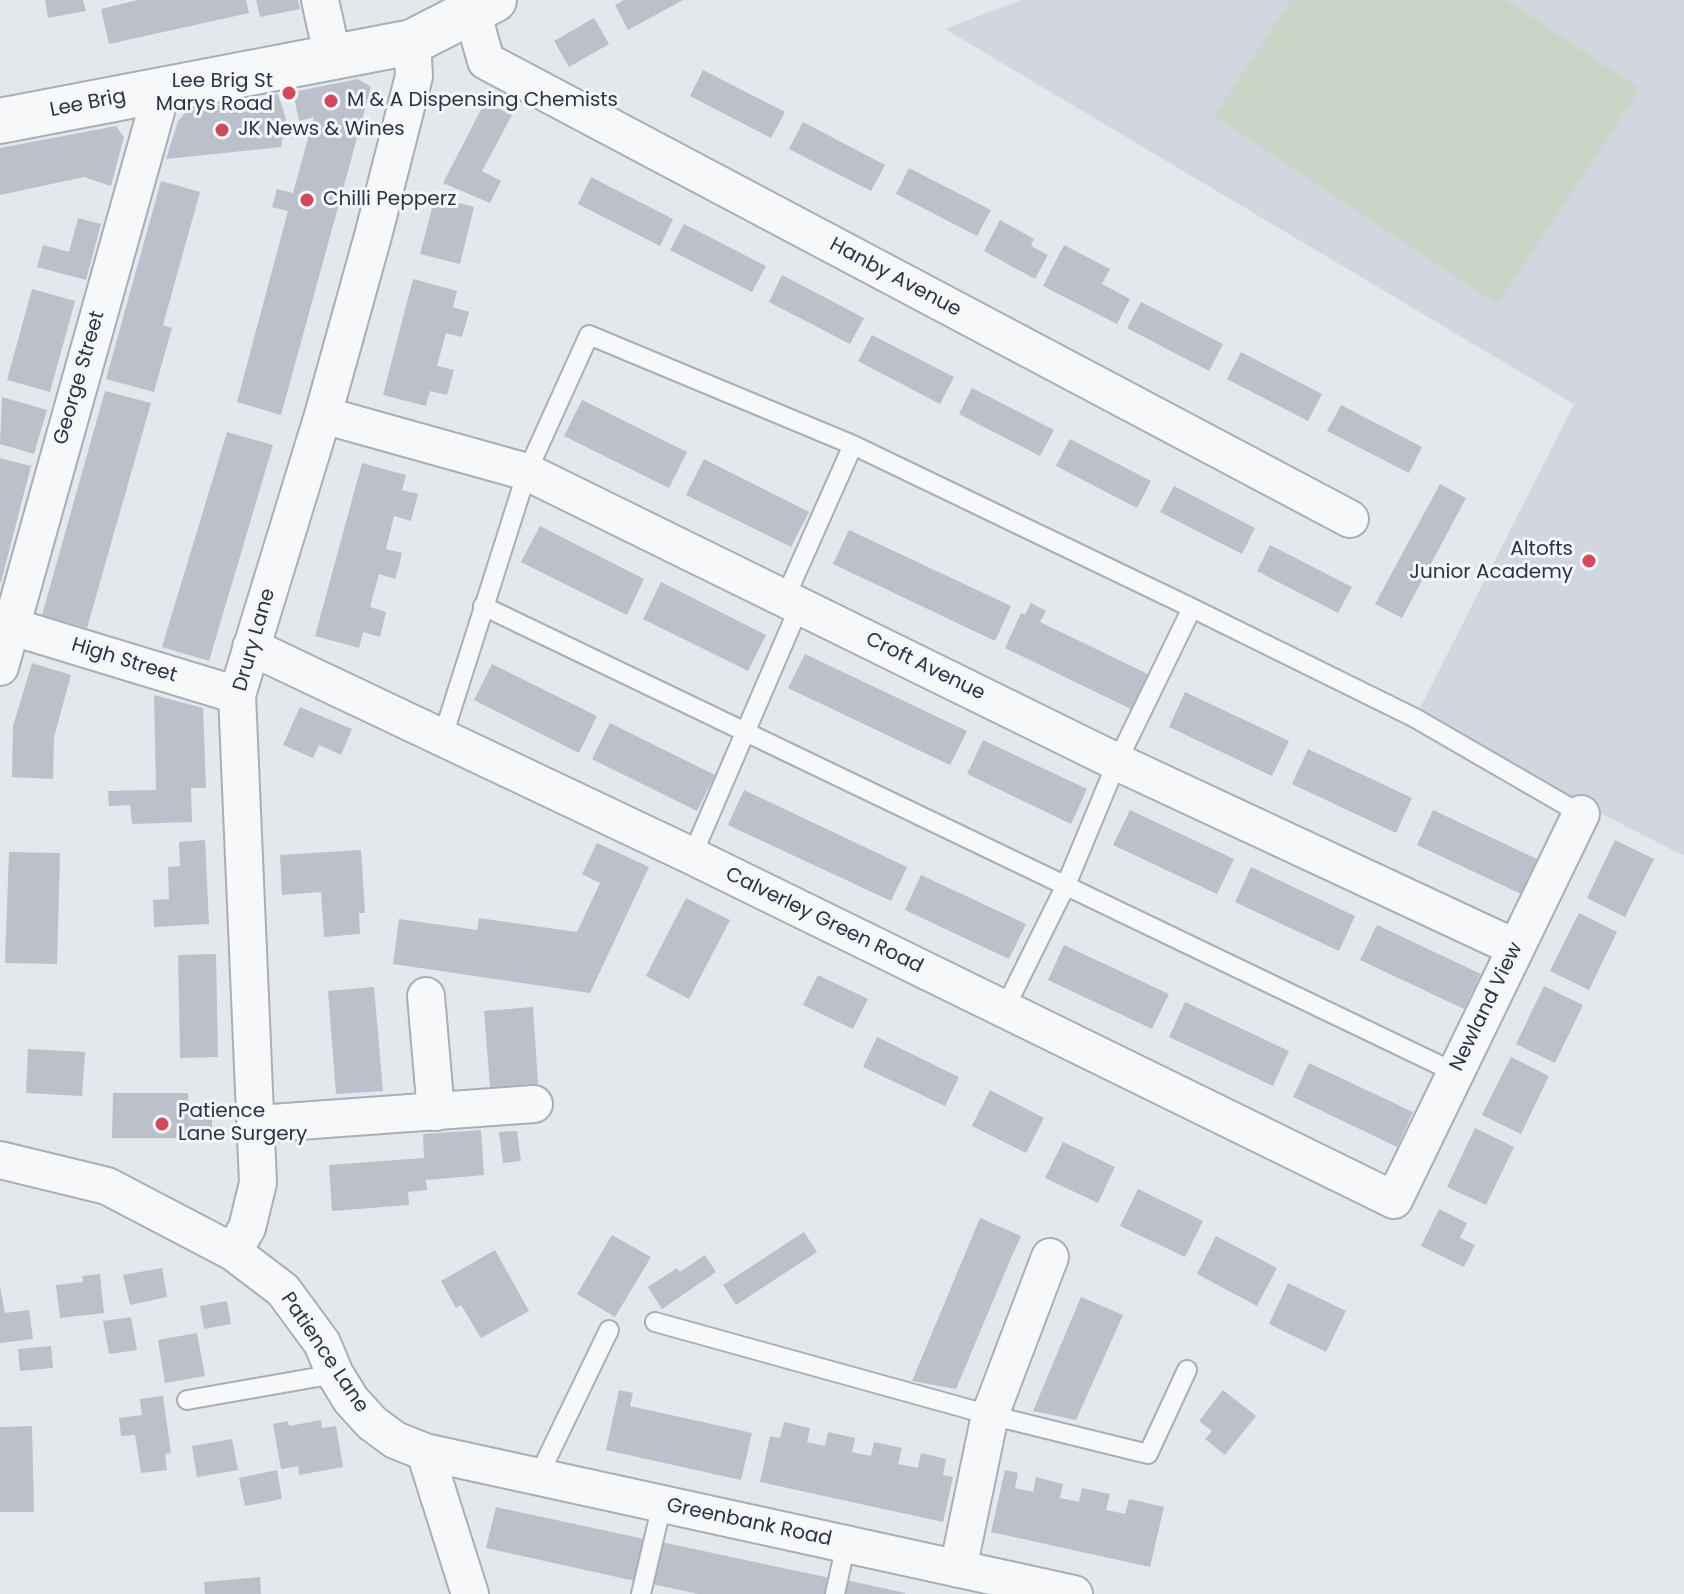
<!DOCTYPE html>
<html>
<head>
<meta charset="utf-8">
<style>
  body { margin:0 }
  canvas { display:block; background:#e4e7ec }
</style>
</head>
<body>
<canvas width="1684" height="1594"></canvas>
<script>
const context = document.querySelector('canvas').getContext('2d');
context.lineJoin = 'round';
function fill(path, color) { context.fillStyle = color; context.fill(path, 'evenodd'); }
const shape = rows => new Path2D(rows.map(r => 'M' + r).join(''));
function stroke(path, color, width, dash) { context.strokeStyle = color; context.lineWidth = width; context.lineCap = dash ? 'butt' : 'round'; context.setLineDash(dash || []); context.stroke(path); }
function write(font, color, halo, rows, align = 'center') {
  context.font = font + ' Poppins,sans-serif'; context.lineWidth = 6; context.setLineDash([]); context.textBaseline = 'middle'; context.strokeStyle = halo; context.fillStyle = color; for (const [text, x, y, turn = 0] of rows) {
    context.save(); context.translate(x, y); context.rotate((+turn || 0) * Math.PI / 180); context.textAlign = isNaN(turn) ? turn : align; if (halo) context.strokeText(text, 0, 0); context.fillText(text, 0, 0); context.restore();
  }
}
const built = shape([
  [1021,0,1684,0,1684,856,1415,718,1574,404,945,29]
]);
const green = shape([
  [1291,0,1506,0,1640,89,1497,304,1214,116]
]);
const building = shape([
  [45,0,83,0,86,11,48,18],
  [138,0,246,0,249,13,109,44,101,9],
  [256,0,298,0,300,9,260,17],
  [624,0,683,0,628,30,615,5],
  [594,18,609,44,569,67,554,41],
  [703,70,785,112,771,138,690,96],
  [358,79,371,87,281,415,237,402,288,211,272,207,277,189,293,193,314,117,299,121,293,92],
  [278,94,286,119,281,147,166,159,178,121,187,111],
  [485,102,512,115,482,171,501,181,490,203,443,183],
  [803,122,885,165,871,191,789,149],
  [116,126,124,137,111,186,84,177,0,195,0,148],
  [909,168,991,210,977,236,896,194],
  [591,177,673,219,660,246,578,204],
  [161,181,200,192,163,325,172,328,154,392,106,379],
  [435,197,474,207,460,264,420,254],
  [78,218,101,224,86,280,37,267,43,245,69,252],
  [1000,220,1034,239,1031,246,1048,255,1035,279,984,251],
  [684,224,766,266,752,292,670,250],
  [1064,245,1110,269,1102,284,1130,299,1117,324,1043,286],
  [782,275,864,318,850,344,769,302],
  [413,279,457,291,453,307,469,312,462,337,446,333,437,366,454,370,447,395,430,391,426,406,383,395],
  [32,289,75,301,50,392,7,380],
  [1141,302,1223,344,1209,371,1127,328],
  [872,335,954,377,940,404,858,361],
  [1241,352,1322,394,1308,421,1227,379],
  [972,388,1054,430,1040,456,959,414],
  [105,391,151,403,87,628,42,615],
  [2,397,47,410,34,454,0,444],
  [582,400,687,452,669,488,564,436],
  [1341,405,1422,447,1409,473,1327,431],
  [227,432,273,445,209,661,162,647],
  [1070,439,1151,481,1137,508,1056,466],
  [0,458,31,466,1,582,0,582],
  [704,459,809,512,791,547,686,495],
  [362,463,406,475,402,490,418,494,411,521,394,516,386,549,402,553,399,566,395,579,379,574,370,607,386,612,380,637,363,632,359,648,315,636],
  [1440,484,1466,498,1402,618,1375,604],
  [1174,486,1255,528,1242,554,1160,512],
  [540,526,644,579,627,615,521,562],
  [849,530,1011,606,995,641,833,564],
  [1270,545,1352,587,1338,613,1257,571],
  [661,582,766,635,748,671,643,619],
  [1031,603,1046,611,1040,622,1154,677,1137,712,1005,648,1021,613,1025,615],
  [805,654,967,731,950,765,788,688],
  [32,663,71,675,54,737,53,779,12,777,13,726],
  [492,664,597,716,579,753,474,700],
  [1185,692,1289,741,1272,776,1169,727],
  [154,695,203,708,206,788,191,788,192,822,132,824,130,805,109,806,108,791,156,790],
  [300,707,352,729,341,755,319,745,313,758,283,745],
  [610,723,715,775,697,811,592,759],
  [983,740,1087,789,1071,824,967,774],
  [1308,749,1412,798,1396,833,1292,784],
  [744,790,907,867,891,901,728,825],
  [1130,810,1234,859,1217,894,1113,845],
  [1433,810,1537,859,1521,894,1417,845],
  [205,840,209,924,154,927,153,900,169,899,168,867,180,866,179,842],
  [1615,840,1654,859,1625,917,1587,898],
  [597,843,649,867,590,993,393,964,399,919,477,930,479,918,577,932,600,883,582,874],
  [361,850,365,913,359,913,360,934,324,937,321,892,282,895,280,855],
  [9,852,60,853,57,964,5,963],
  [1251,867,1355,916,1339,951,1235,902],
  [921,875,1026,924,1009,959,905,910],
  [686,898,730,920,689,999,646,976],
  [1579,913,1617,932,1589,990,1550,971],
  [1377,925,1481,974,1464,1009,1360,960],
  [1064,945,1169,994,1152,1029,1048,980],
  [216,954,218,1057,180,1058,178,955],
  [818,975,868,999,853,1029,803,1005],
  [1544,986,1583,1005,1555,1063,1516,1044],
  [374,987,383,1091,336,1094,328,991],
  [1185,1002,1289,1051,1273,1086,1169,1037],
  [533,1007,538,1084,490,1087,484,1011],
  [877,1037,959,1077,945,1106,863,1067],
  [28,1049,85,1052,82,1096,26,1093],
  [1511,1057,1549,1076,1521,1134,1482,1115],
  [1309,1063,1413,1112,1397,1147,1293,1097],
  [990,1090,1044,1118,1026,1153,972,1126],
  [113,1093,188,1093,189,1109,212,1109,212,1138,112,1138],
  [1475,1128,1514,1147,1486,1205,1447,1187],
  [481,1130,484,1175,426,1180,427,1190,408,1192,409,1205,332,1211,329,1165,424,1158,423,1134],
  [517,1131,521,1161,503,1163,499,1132],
  [1063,1142,1115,1167,1098,1203,1045,1178],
  [1138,1189,1203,1221,1185,1257,1120,1226],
  [1439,1209,1467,1223,1460,1238,1475,1245,1464,1267,1421,1246],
  [980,1218,1021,1236,1011,1258,956,1389,912,1381],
  [804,1232,817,1252,736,1305,723,1285],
  [612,1235,651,1257,615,1317,577,1294],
  [1216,1236,1277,1268,1257,1306,1197,1274],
  [495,1250,529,1311,481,1338,461,1305,456,1308,441,1281],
  [705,1255,716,1272,662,1309,648,1287,677,1268,680,1272],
  [162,1268,167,1297,130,1305,123,1275],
  [100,1274,104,1313,60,1318,56,1285,83,1282,82,1276],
  [1288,1283,1346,1311,1326,1352,1269,1324],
  [0,1286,5,1313,29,1310,33,1339,0,1343],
  [1081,1297,1123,1315,1076,1420,1033,1411],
  [227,1301,231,1324,204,1329,200,1306],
  [131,1317,137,1350,109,1354,103,1321],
  [197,1333,205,1376,165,1383,158,1340],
  [51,1346,53,1368,20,1371,18,1349],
  [619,1390,633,1393,630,1406,752,1433,741,1480,606,1450],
  [1223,1390,1256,1416,1225,1455,1205,1439,1212,1431,1199,1421],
  [163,1396,171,1453,165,1454,167,1470,141,1473,135,1435,121,1436,119,1418,142,1415,140,1399],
  [321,1420,322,1428,336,1426,343,1467,299,1475,298,1466,281,1469,273,1424,288,1421,289,1426],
  [784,1422,810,1428,807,1442,825,1446,828,1432,855,1438,852,1452,871,1456,874,1442,902,1448,898,1464,918,1468,921,1453,946,1459,943,1475,953,1477,943,1522,760,1482,770,1436,780,1438],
  [32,1426,34,1512,0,1512,0,1427],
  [232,1439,238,1470,197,1477,192,1446],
  [277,1470,282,1499,245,1506,239,1478],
  [1005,1470,1018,1473,1015,1488,1033,1492,1036,1477,1063,1484,1060,1498,1070,1500,1079,1502,1082,1488,1110,1494,1106,1510,1116,1512,1125,1514,1129,1499,1164,1507,1150,1567,991,1532],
  [496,1507,644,1539,635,1581,486,1548],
  [661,1542,830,1578,827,1594,698,1594,652,1584],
  [260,1577,261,1594,205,1594,204,1582],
  [846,1580,905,1593,905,1594,842,1594]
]);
const service = shape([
  [785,598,853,445],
  [483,606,1456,1073],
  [443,736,527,472,589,335,853,445,1192,608,1415,718,1581,814],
  [692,856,800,605],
  [1004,1010,1066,885,1117,762,1192,608],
  [655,1322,990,1415,1148,1454,1187,1370],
  [187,1400,335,1374],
  [538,1477,609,1330],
  [641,1594,662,1504],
  [835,1594,846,1544]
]);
const minor = shape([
  [320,0,333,59],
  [472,11,486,61,1350,519],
  [323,415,527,472,1117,762,1516,948],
  [10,626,237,695],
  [251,647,692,856,1394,1200,1581,814],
  [0,667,162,90],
  [426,996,436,1112],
  [258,1124,534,1104],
  [0,1160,107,1186,233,1252,283,1290,322,1343,335,1374,351,1400,372,1423,395,1440,425,1452,470,1594],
  [233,1252,247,1228,258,1183,237,695,323,415,373,236,414,76,412,42],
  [425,1452,1074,1594],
  [958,1569,990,1415,1050,1257]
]);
const tertiary = shape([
  [0,121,412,42,494,0]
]);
const markers = [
  [289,93,8,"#d1495b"],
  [331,101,8,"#d1495b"],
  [222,130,8,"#d1495b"],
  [307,200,8,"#d1495b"],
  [1589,561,8,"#d1495b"],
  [162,1124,8,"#d1495b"]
];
const poiNames = [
  ["Lee Brig St",273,82,"right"],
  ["Marys Road",273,105,"right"],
  ["M & A Dispensing Chemists",347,101],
  ["JK News & Wines",238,130],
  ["Chilli Pepperz",323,200],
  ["Altofts",1573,550,"right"],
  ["Junior Academy",1573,573,"right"],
  ["Patience",178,1112],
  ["Lane Surgery",178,1135]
];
const streetNames = [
  ["Lee Brig",88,104,-11],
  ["Hanby Avenue",895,278,28],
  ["George Street",80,378,-74],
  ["Drury Lane",255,640,-74],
  ["High Street",124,661,17],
  ["Croft Avenue",925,667,26],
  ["Calverley Green Road",824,921,26],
  ["Newland View",1487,1007,-64],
  ["Patience Lane",324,1353,56],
  ["Greenbank Road",749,1523,12]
];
fill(built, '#d2d6de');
fill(green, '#c9d6c5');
fill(building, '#bbc0ca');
stroke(service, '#a9aeb7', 22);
stroke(minor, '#a9aeb7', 40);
stroke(tertiary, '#a9aeb7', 48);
stroke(service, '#f7f8fa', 18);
stroke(minor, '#f7f8fa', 36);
stroke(tertiary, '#f7f8fa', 44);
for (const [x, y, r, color] of markers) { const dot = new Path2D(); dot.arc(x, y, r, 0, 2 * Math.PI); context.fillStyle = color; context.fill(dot); stroke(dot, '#f4f6f9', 3); }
write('20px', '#2b3445', '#f4f6f9', poiNames, 'left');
write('20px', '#2b3445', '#f4f6f9', streetNames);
</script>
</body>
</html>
